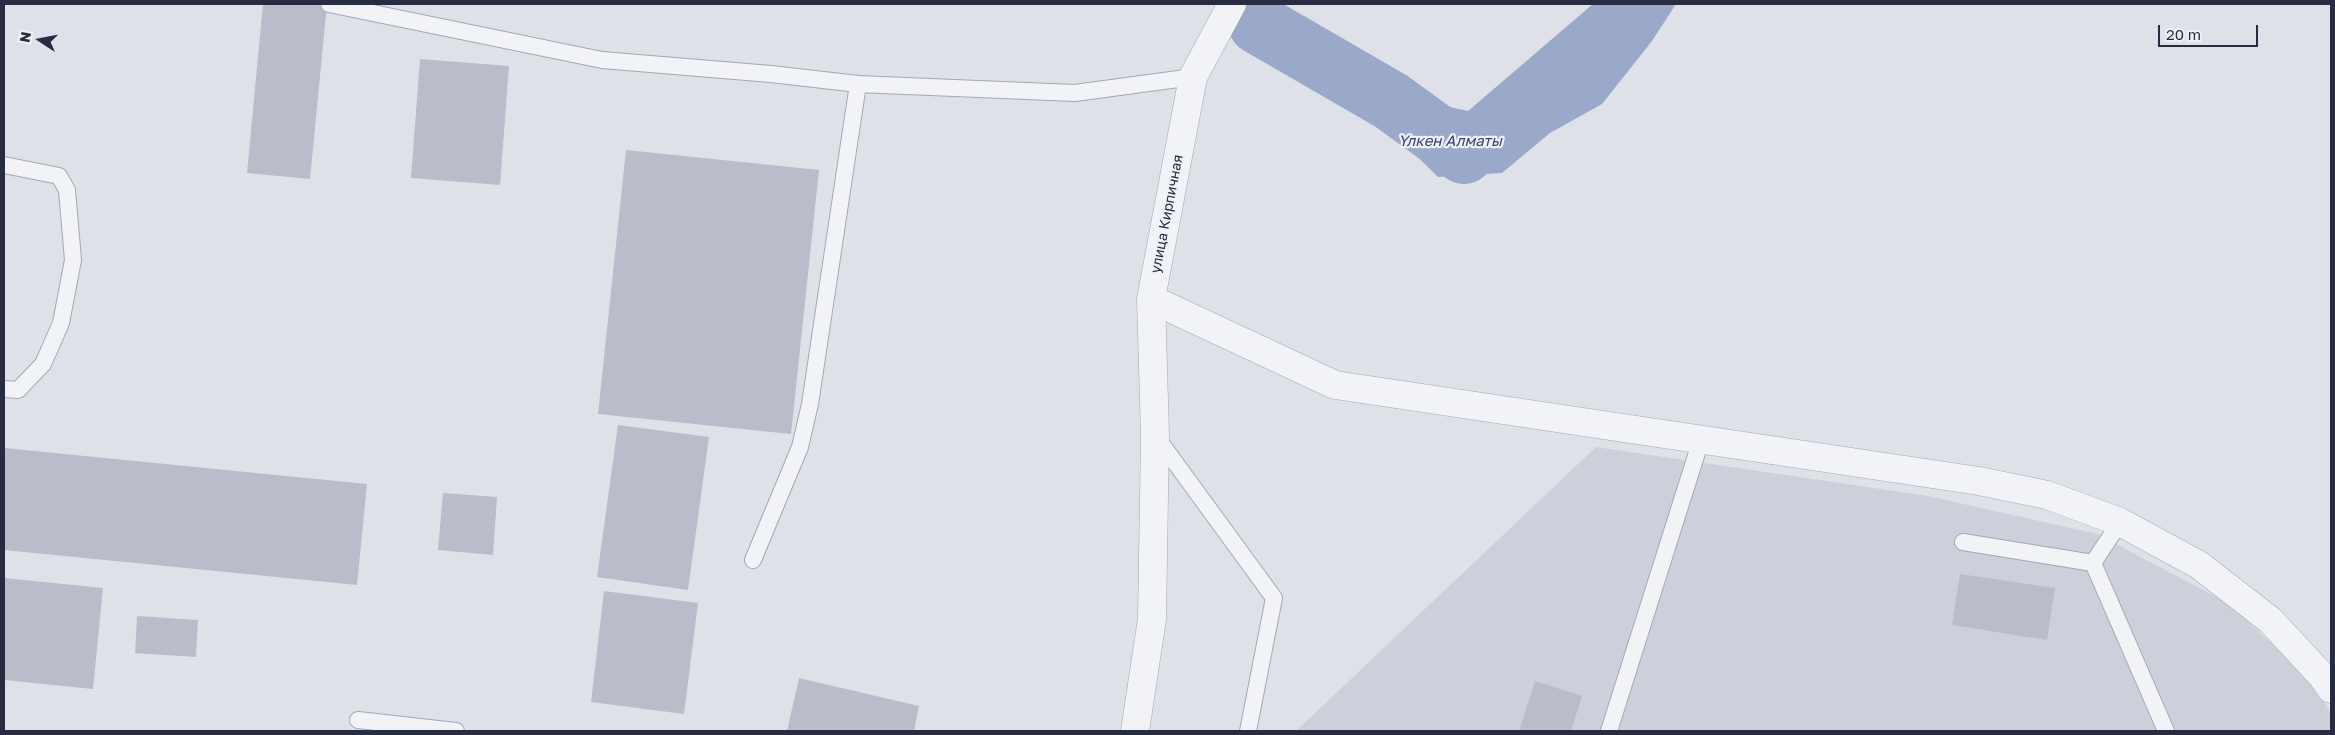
<!DOCTYPE html>
<html>
<head>
<meta charset="utf-8">
<style>
  body { margin:0 }
  #map { position:relative; width:2335px; height:735px; overflow:hidden; background:#dfe1e9; font-family:"Golos Text",sans-serif }
  canvas { display:block }
  .frame { position:absolute; inset:0; border:5px solid #282c40; pointer-events:none }
  .north { position:absolute; left:15px; top:15px; width:50px; height:50px; -webkit-text-stroke:4px #eff1f6; paint-order:stroke; rotate:281deg; font-size:14px; font-weight:700; line-height:20px; text-align:center; color:#282c40 }
  .north::after { content:''; display:block; margin:auto; width:18px; height:22px; background:#282c40; clip-path:polygon(50% 0,100% 100%,50% 72%,0 100%) }
  .scale { position:absolute; left:2158px; top:25px; width:100px; height:22px; box-sizing:border-box; border:2px solid #282c40; border-top:0; padding-left:6px; font-size:15px; line-height:18px; white-space:nowrap; color:#282c40; -webkit-text-stroke:4px #eff1f6; paint-order:stroke }
</style>
</head>
<body>
<div id="map">
<canvas width="2335" height="735"></canvas>
<div class="frame"></div>
<div class="north">N</div>
<div class="scale">20 m</div>
</div>
<script>
const context = document.querySelector('canvas').getContext('2d');
context.lineJoin = 'round';
function fill(path, color) { context.fillStyle = color; context.fill(path, 'evenodd'); }
const shape = rows => new Path2D(rows.map(r => 'M' + r).join(''));
function stroke(path, color, width, dash) { context.strokeStyle = color; context.lineWidth = width; context.lineCap = dash ? 'butt' : 'round'; context.setLineDash(dash || []); context.stroke(path); }
function write(font, color, halo, rows, align = 'center') {
  context.font = font + ' "Golos Text",sans-serif'; context.lineWidth = 4.5; context.setLineDash([]); context.textBaseline = 'middle'; context.strokeStyle = halo; context.fillStyle = color; for (const [text, x, y, turn = 0] of rows) {
    context.save(); context.translate(x, y); context.rotate((+turn || 0) * Math.PI / 180); context.textAlign = isNaN(turn) ? turn : align; if (halo) context.strokeText(text, 0, 0); context.fillText(text, 0, 0); context.restore();
  }
}
const built = shape([
  [1596,447,1928,496,2097,534,2228,603,2313,682,2331,714,2331,731,1296,731]
]);
const water = shape([
  [1602,4,1676,4,1652,41,1602,104,1550,133,1502,173,1438,177,1376,116,1384,74,1430,103,1488,115,1535,94]
]);
const river = shape([
  [1258,24,1391,101,1464,154,1639,4]
]);
const building = shape([
  [263,4,327,4,310,179,247,173],
  [420,59,509,66,500,185,411,178],
  [626,150,819,170,791,434,598,414],
  [618,425,709,437,688,590,597,577],
  [4,448,367,484,357,585,4,550],
  [443,493,497,497,493,555,438,550],
  [1960,574,2055,588,2047,640,1952,625],
  [4,578,103,588,93,689,4,680],
  [604,591,698,603,684,714,591,702],
  [137,616,198,620,196,657,135,653],
  [799,678,919,706,914,731,787,731],
  [1535,681,1582,696,1571,731,1519,731]
]);
const service = shape([
  [329,4,602,60,771,74,858,84,1075,93,1193,77],
  [4,165,59,176,67,190,73,260,61,323,43,364,18,390,4,389],
  [1155,435,1274,598,1248,731],
  [1963,542,2093,563,2120,522],
  [753,560,800,447,810,404,858,84],
  [2093,563,2166,731],
  [358,720,456,731],
  [1609,731,1701,440]
]);
const minor = shape([
  [1151,299,1335,385,1979,481,2047,495,2120,522,2199,565,2270,620,2322,676,2331,689],
  [1135,731,1152,619,1155,435,1151,299,1193,77,1232,4]
]);
const streetNames = [
  ["улица Кирпичная",1167,214,-79]
];
const waterNames = [
  ["Үлкен Алматы",1450,141]
];
fill(built, '#cdd0db');
fill(water, '#9aa8ca');
stroke(river, '#9aa8ca', 60);
fill(building, '#babcc9');
stroke(service, '#a4a7b3', 18);
stroke(minor, '#a4a7b3', 29);
stroke(service, '#f2f3f7', 16);
stroke(minor, '#f2f3f7', 28);
write('14px', '#282c40', '#eff1f6', streetNames);
write('italic 15px', '#314375', '#eff1f6', waterNames);
</script>
</body>
</html>
